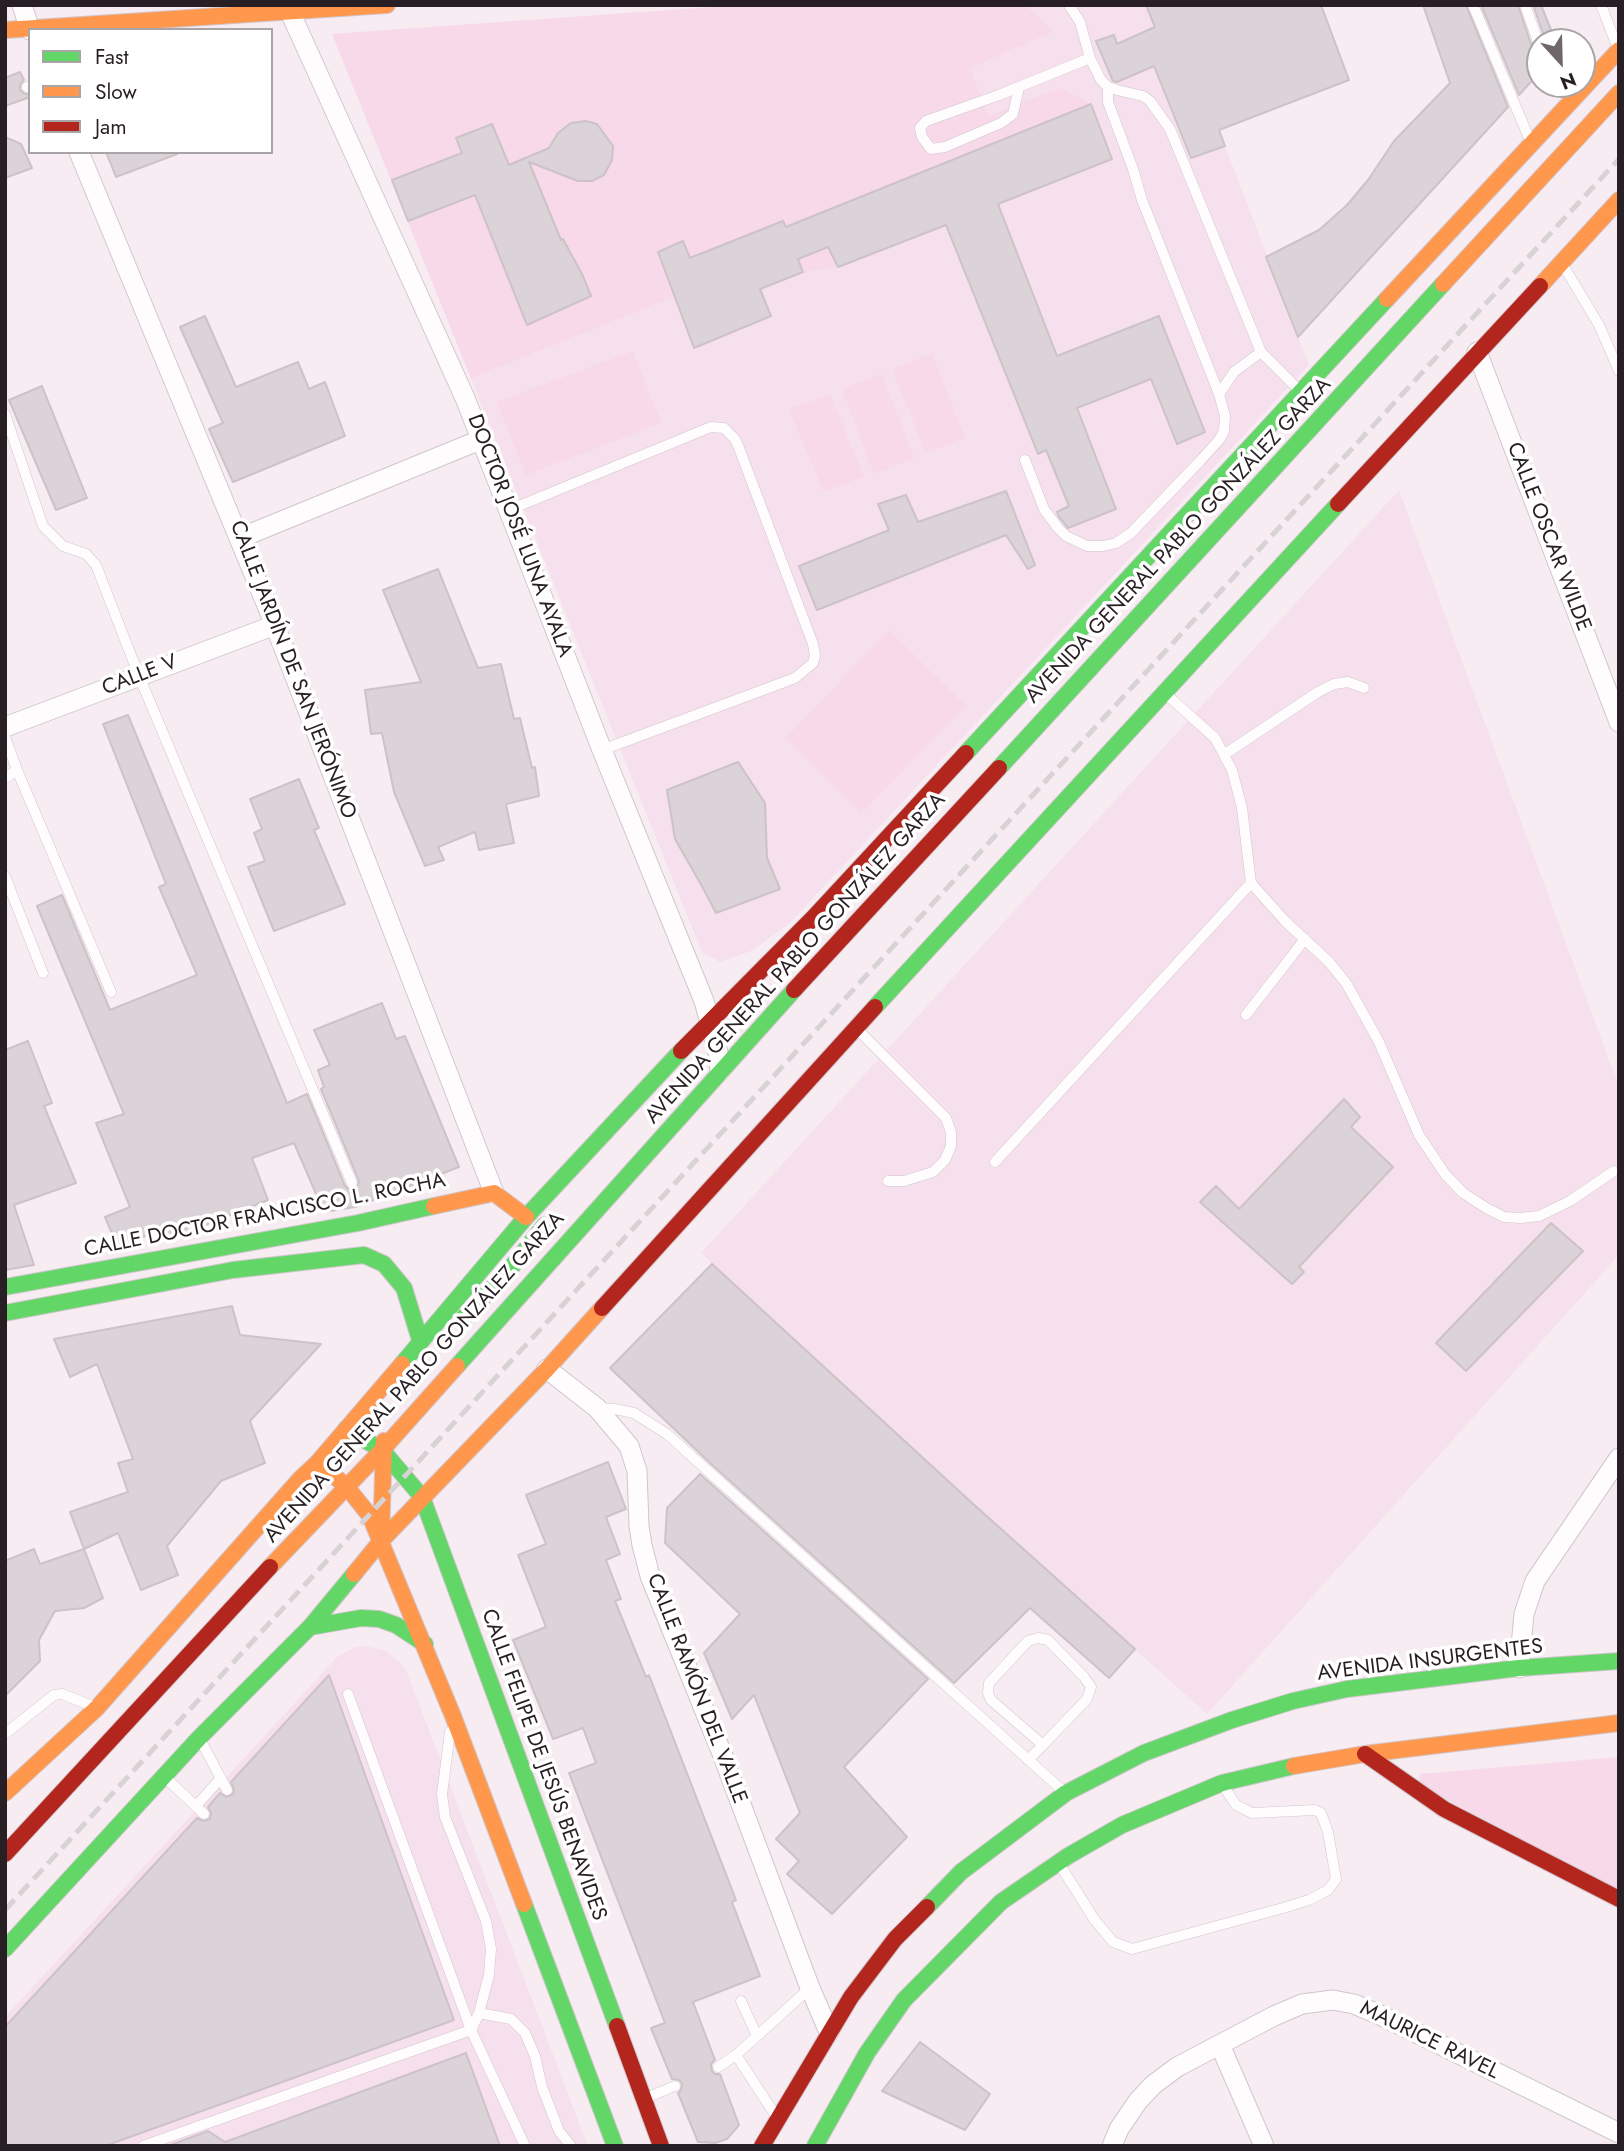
<!DOCTYPE html>
<html>
<head>
<meta charset="utf-8">
<style>
  body { margin:0 }
  #map { position:relative; width:1624px; height:2151px; overflow:hidden; background:#f7ecf2; font-family:Jost,sans-serif }
  canvas { display:block }
  .frame { position:absolute; inset:0; border:7px solid #281f24; pointer-events:none }
  .legend { position:absolute; left:28px; top:28px; width:245px; height:126px; box-sizing:border-box; background:#fff; border:2px solid #a9a5a7; margin:0; padding:9px 12px; list-style:none; font-size:21px; color:#281f24 }
  .legend li { display:flex; align-items:center; gap:14px; height:35px }
  .legend b { width:35px; border:2px solid #a9a5a7 }
  .north { position:absolute; left:1526px; top:28px; width:70px; height:70px; box-sizing:border-box; background:#fff; border:2px solid #a9a5a7; border-radius:50%; rotate:158deg; font-size:19px; font-weight:700; line-height:28px; text-align:center; color:#281f24 }
  .north::after { content:''; display:block; margin:auto; width:24px; height:32px; background:#70676c; clip-path:polygon(50% 0,100% 100%,50% 72%,0 100%) }
</style>
</head>
<body>
<div id="map">
<canvas width="1624" height="2151"></canvas>
<div class="frame"></div>
<ul class="legend">
<li><b style="height:9px;background:#63d668"></b>Fast</li>
<li><b style="height:9px;background:#ff974d"></b>Slow</li>
<li><b style="height:9px;background:#b3261e"></b>Jam</li>
</ul>
<div class="north">N</div>
</div>
<script>
const context = document.querySelector('canvas').getContext('2d');
context.lineJoin = 'round';
function fill(path, color) { context.fillStyle = color; context.fill(path, 'evenodd'); }
const shape = rows => new Path2D(rows.map(r => 'M' + r).join(''));
function stroke(path, color, width, dash) { context.strokeStyle = color; context.lineWidth = width; context.lineCap = dash ? 'butt' : 'round'; context.setLineDash(dash || []); context.stroke(path); }
function write(font, color, halo, rows, align = 'center') {
  context.font = font + ' Jost,sans-serif'; context.lineWidth = 7; context.setLineDash([]); context.textBaseline = 'middle'; context.strokeStyle = halo; context.fillStyle = color; for (const [text, x, y, turn = 0] of rows) {
    context.save(); context.translate(x, y); context.rotate((+turn || 0) * Math.PI / 180); context.textAlign = isNaN(turn) ? turn : align; if (halo) context.strokeText(text, 0, 0); context.fillText(text, 0, 0); context.restore();
  }
}
const built = shape([
  [741,5,1171,5,1309,365,789,924,751,951,720,962,702,952,332,34],
  [1399,490,1619,1087,1619,1255,1207,1714,971,1502,701,1253],
  [365,1646,384,1650,400,1662,406,1670,588,2146,5,2146,5,2017,338,1656,355,1647]
]);
const green = shape([
  [741,5,1025,5,1054,31,970,68,988,116,1060,88,1091,104,815,215,838,267,803,272,783,221,690,258,683,242,658,252,675,296,471,378,332,34],
  [633,351,661,423,526,475,497,402],
  [932,354,965,438,926,453,892,369],
  [882,374,914,458,874,474,842,389],
  [830,394,864,477,824,492,789,409],
  [889,630,966,706,861,813,786,738],
  [1619,1757,1619,1890,1419,1785,1420,1774]
]);
const building = shape([
  [1146,5,1321,5,1349,80,1219,130,1225,146,1191,158,1154,66,1117,82,1113,81,1096,41,1114,35,1117,44,1155,27,1146,5],
  [1423,5,1466,5,1508,107,1298,337,1266,257,1319,230,1347,205,1368,180,1394,141,1450,83,1423,5],
  [1481,5,1518,5,1533,50,1540,54,1540,72,1519,95,1481,5],
  [1533,5,1541,5,1556,42,1546,42,1533,5],
  [20,72,24,80,20,85,20,90,25,94,29,94,30,97,5,106,5,78,20,72],
  [1091,104,1112,159,998,204,1057,356,1159,316,1205,432,1177,444,1151,379,1077,408,1116,509,1068,528,1059,517,1057,512,1069,506,1046,450,1038,454,946,225,838,267,828,247,798,259,803,272,760,289,771,316,694,348,658,252,683,241,690,258,783,221,786,227,1091,104],
  [586,121,597,124,613,146,612,160,604,175,592,181,578,181,529,162,561,240,563,239,583,276,591,296,527,325,475,195,408,221,392,180,462,153,456,138,492,124,509,165,549,148,558,133,571,123,586,121],
  [5,137,21,144,32,168,5,178,5,137],
  [106,152,177,152,177,154,116,177,106,152],
  [205,316,236,387,298,362,309,389,325,382,345,436,233,482,209,429,223,423,180,327,205,316],
  [42,386,87,498,56,510,9,400,42,386],
  [1006,491,1035,565,1028,569,1006,535,817,610,799,566,889,530,878,504,906,495,918,522,1006,491],
  [438,569,478,668,501,664,514,719,520,718,532,768,535,767,539,796,506,804,514,843,479,850,475,832,438,847,444,860,425,866,394,792,382,733,371,734,365,690,421,682,383,590,438,569],
  [128,715,287,1103,307,1094,345,1186,350,1190,355,1190,359,1181,321,1089,324,1087,318,1070,330,1065,314,1030,382,1003,396,1039,405,1036,459,1167,355,1207,324,1212,294,1143,252,1158,268,1200,169,1239,163,1228,118,1248,105,1217,130,1207,96,1123,124,1114,37,906,62,895,110,1010,197,975,159,887,166,884,103,724,128,715],
  [738,762,765,803,767,858,780,889,716,913,703,888,675,839,667,790,738,762],
  [299,779,319,828,314,830,345,904,274,931,248,867,265,861,254,833,262,829,250,799,299,779],
  [28,1041,52,1103,44,1106,76,1183,14,1205,34,1265,5,1270,5,1050,28,1041],
  [1344,1099,1360,1117,1351,1127,1393,1167,1299,1267,1304,1272,1292,1284,1200,1202,1216,1186,1239,1209,1344,1099],
  [1551,1223,1583,1251,1466,1371,1436,1343,1551,1223],
  [712,1264,971,1502,1135,1649,1109,1678,1030,1608,954,1683,710,1463,610,1368,712,1264],
  [232,1306,240,1335,321,1344,250,1421,265,1463,221,1481,167,1546,178,1575,141,1590,118,1533,84,1549,70,1512,128,1492,118,1463,133,1459,97,1364,70,1377,54,1339,232,1306],
  [608,1462,626,1509,606,1517,620,1554,606,1560,621,1599,615,1601,646,1677,649,1675,736,1900,732,1902,760,1976,693,2002,715,2060,711,2064,712,2071,715,2074,720,2074,739,2125,727,2139,715,2143,698,2142,678,2093,681,2090,682,2084,679,2080,672,2079,651,2028,665,2023,569,1773,596,1763,583,1728,553,1739,513,1640,546,1627,518,1555,546,1544,526,1495,608,1462],
  [700,1474,928,1679,844,1767,907,1837,832,1914,787,1874,799,1861,776,1839,800,1813,754,1695,732,1719,704,1653,740,1614,665,1543,667,1508,700,1474],
  [34,1549,40,1564,84,1549,103,1598,84,1608,55,1611,39,1640,40,1661,5,1696,5,1561,34,1549],
  [329,1675,454,2020,105,2146,5,2146,5,2027,197,1818,203,1821,210,1819,211,1813,208,1807,220,1793,226,1797,233,1794,234,1790,231,1782,329,1675],
  [920,2042,990,2094,965,2130,882,2091,920,2042],
  [466,2053,500,2146,168,2146,208,2131,225,2142,466,2053]
]);
const lane = shape([
  [1069,5,1080,22,1090,58,1101,80,1108,87,1117,90,1143,96,1150,101,1170,129,1261,352,1298,389],
  [1473,5,1529,138],
  [1525,5,1540,47],
  [1601,5,1617,46],
  [27,87,30,86],
  [1019,87,1013,114,1001,123,945,147,931,149,922,137,920,128,926,121,999,95,1090,58],
  [1563,265,1599,325,1619,371],
  [1219,394,1234,372,1261,352],
  [5,414,43,526,63,546,86,554,96,565,139,676,352,1183],
  [1025,460,1044,509,1058,528,1066,536,1087,546,1103,546,1116,543,1131,533,1200,461,1219,440,1224,431,1225,416,1219,394,1142,200,1133,169,1108,102,1108,87],
  [509,510,711,427,724,428,735,439,739,448,813,644,815,656,813,663,795,678,602,750],
  [1167,695,1215,738,1232,770,1242,808,1251,883,1285,921,1329,962,1346,983,1378,1040,1419,1135,1445,1174,1463,1193,1488,1209,1504,1217,1520,1218,1539,1216,1570,1201,1614,1171],
  [5,737,17,770,5,778],
  [1225,754,1318,692,1334,684,1348,682,1364,688],
  [17,770,111,992],
  [5,876,43,973],
  [1246,1015,1305,939],
  [859,1031,946,1118,951,1132,951,1146,945,1160,933,1172,904,1181,888,1181],
  [995,1162,1251,883],
  [599,1408,615,1409,634,1413,667,1434,1063,1791],
  [348,1694,471,2030,525,2146],
  [5,1734,54,1695,62,1694,90,1705],
  [201,1741,227,1790],
  [1028,1760,1043,1745,1087,1699,1091,1687,1084,1677,1048,1640,1038,1638,1028,1641,989,1683,988,1693,991,1700,1043,1745],
  [167,1779,204,1814],
  [196,1806,221,1778],
  [1060,1865,1094,1919,1113,1942,1132,1949,1283,1908,1309,1900,1328,1890,1336,1879,1328,1832,1321,1813,1315,1810,1252,1813,1236,1805,1224,1787],
  [741,2001,757,2036],
  [479,2013,511,2019,525,2033,535,2056,542,2087,559,2131,571,2146],
  [736,2055,776,2116],
  [718,2067,736,2055,810,1988],
  [646,2098,675,2086],
  [143,2146,471,2030,479,2013,489,1975,491,1949,486,1921,445,1817,442,1794,450,1732]
]);
const street = shape([
  [22,5,30,30],
  [290,12,465,398,602,750,704,1001,718,1052,720,1071],
  [79,152,275,625,494,1193],
  [1477,352,1619,722],
  [240,538,480,440],
  [5,727,275,625],
  [547,1369,597,1408,629,1446,637,1471,639,1526,642,1545,650,1576,721,1751,810,1988,829,2032],
  [1519,1668,1524,1614,1535,1581,1619,1458],
  [1220,2045,1264,2146],
  [1112,2146,1119,2129,1138,2101,1153,2085,1177,2067,1274,2016,1302,2004,1333,2000,1354,2004,1380,2015,1619,2133]
]);
const fast = shape([
  [966,753,1387,299],
  [999,768,1443,284],
  [875,1007,1338,504],
  [5,1287,358,1223,434,1206],
  [5,1313,233,1270,364,1255,384,1264,404,1288,420,1340],
  [464,1317,506,1274,545,1225],
  [402,1364,526,1217,681,1051],
  [457,1366,794,990],
  [346,1429,382,1450,422,1497,617,2026],
  [310,1627,361,1618,379,1619,396,1625,425,1644],
  [524,1904,615,2146],
  [927,1907,961,1872,1066,1793,1144,1753,1232,1720,1293,1701,1347,1689,1519,1668,1619,1661],
  [5,1949,199,1738,310,1627,354,1574],
  [815,2146,867,2053,904,2000,1001,1902,1068,1856,1122,1825,1222,1783,1294,1766]
]);
const slow = shape([
  [5,30,387,5],
  [1443,284,1619,93],
  [1540,286,1619,200],
  [1387,299,1619,50],
  [434,1206,494,1193,526,1217],
  [318,1462,346,1486,370,1516,453,1716,524,1904],
  [381,1541,384,1441],
  [270,1567,382,1450,457,1366],
  [354,1574,381,1541,547,1369,602,1308],
  [1294,1766,1365,1754,1619,1723],
  [5,1793,97,1708,300,1479,318,1462,402,1364]
]);
const jam = shape([
  [1338,504,1540,286],
  [794,990,999,768],
  [681,1051,813,918,966,753],
  [602,1308,875,1007],
  [1365,1754,1444,1809,1619,1899],
  [5,1854,270,1567],
  [617,2026,661,2146],
  [762,2146,851,1997,895,1939,927,1907]
]);
const rail = shape([
  [5,1910,1619,159]
]);
const streetNames = [
  ["DOCTOR JOSÉ LUNA AYALA",519,536,69],
  ["CALLE OSCAR WILDE",1548,537,69],
  ["AVENIDA GENERAL PABLO GONZÁLEZ GARZA",1179,541,-47],
  ["CALLE JARDÍN DE SAN JERÓNIMO",292,670,69],
  ["CALLE V",140,676,-21],
  ["AVENIDA GENERAL PABLO GONZÁLEZ GARZA",796,959,-48],
  ["CALLE DOCTOR FRANCISCO L. ROCHA",265,1216,-11],
  ["AVENIDA GENERAL PABLO GONZÁLEZ GARZA",415,1378,-48],
  ["AVENIDA INSURGENTES",1430,1661,-7],
  ["CALLE RAMÓN DEL VALLE",696,1689,69],
  ["CALLE FELIPE DE JESÚS BENAVIDES",543,1765,70],
  ["MAURICE RAVEL",1429,2041,26]
];
fill(built, '#f7e0ed');
fill(green, '#f8d9ea');
fill(building, '#dcd3d8');
stroke(building, '#ccc2c7', 2);
stroke(lane, '#d0c6cc', 11);
stroke(street, '#d0c6cc', 21);
stroke(fast, '#d0c6cc', 18);
stroke(slow, '#d0c6cc', 18);
stroke(jam, '#d0c6cc', 18);
stroke(lane, '#fefcfd', 10);
stroke(street, '#fefcfd', 19);
stroke(fast, '#63d668', 16);
stroke(slow, '#ff974d', 16);
stroke(jam, '#b3261e', 16);
stroke(rail, '#d7d3d5', 5, [14, 7]);
write('21px', '#281f24', '#fff', streetNames);
</script>
</body>
</html>
